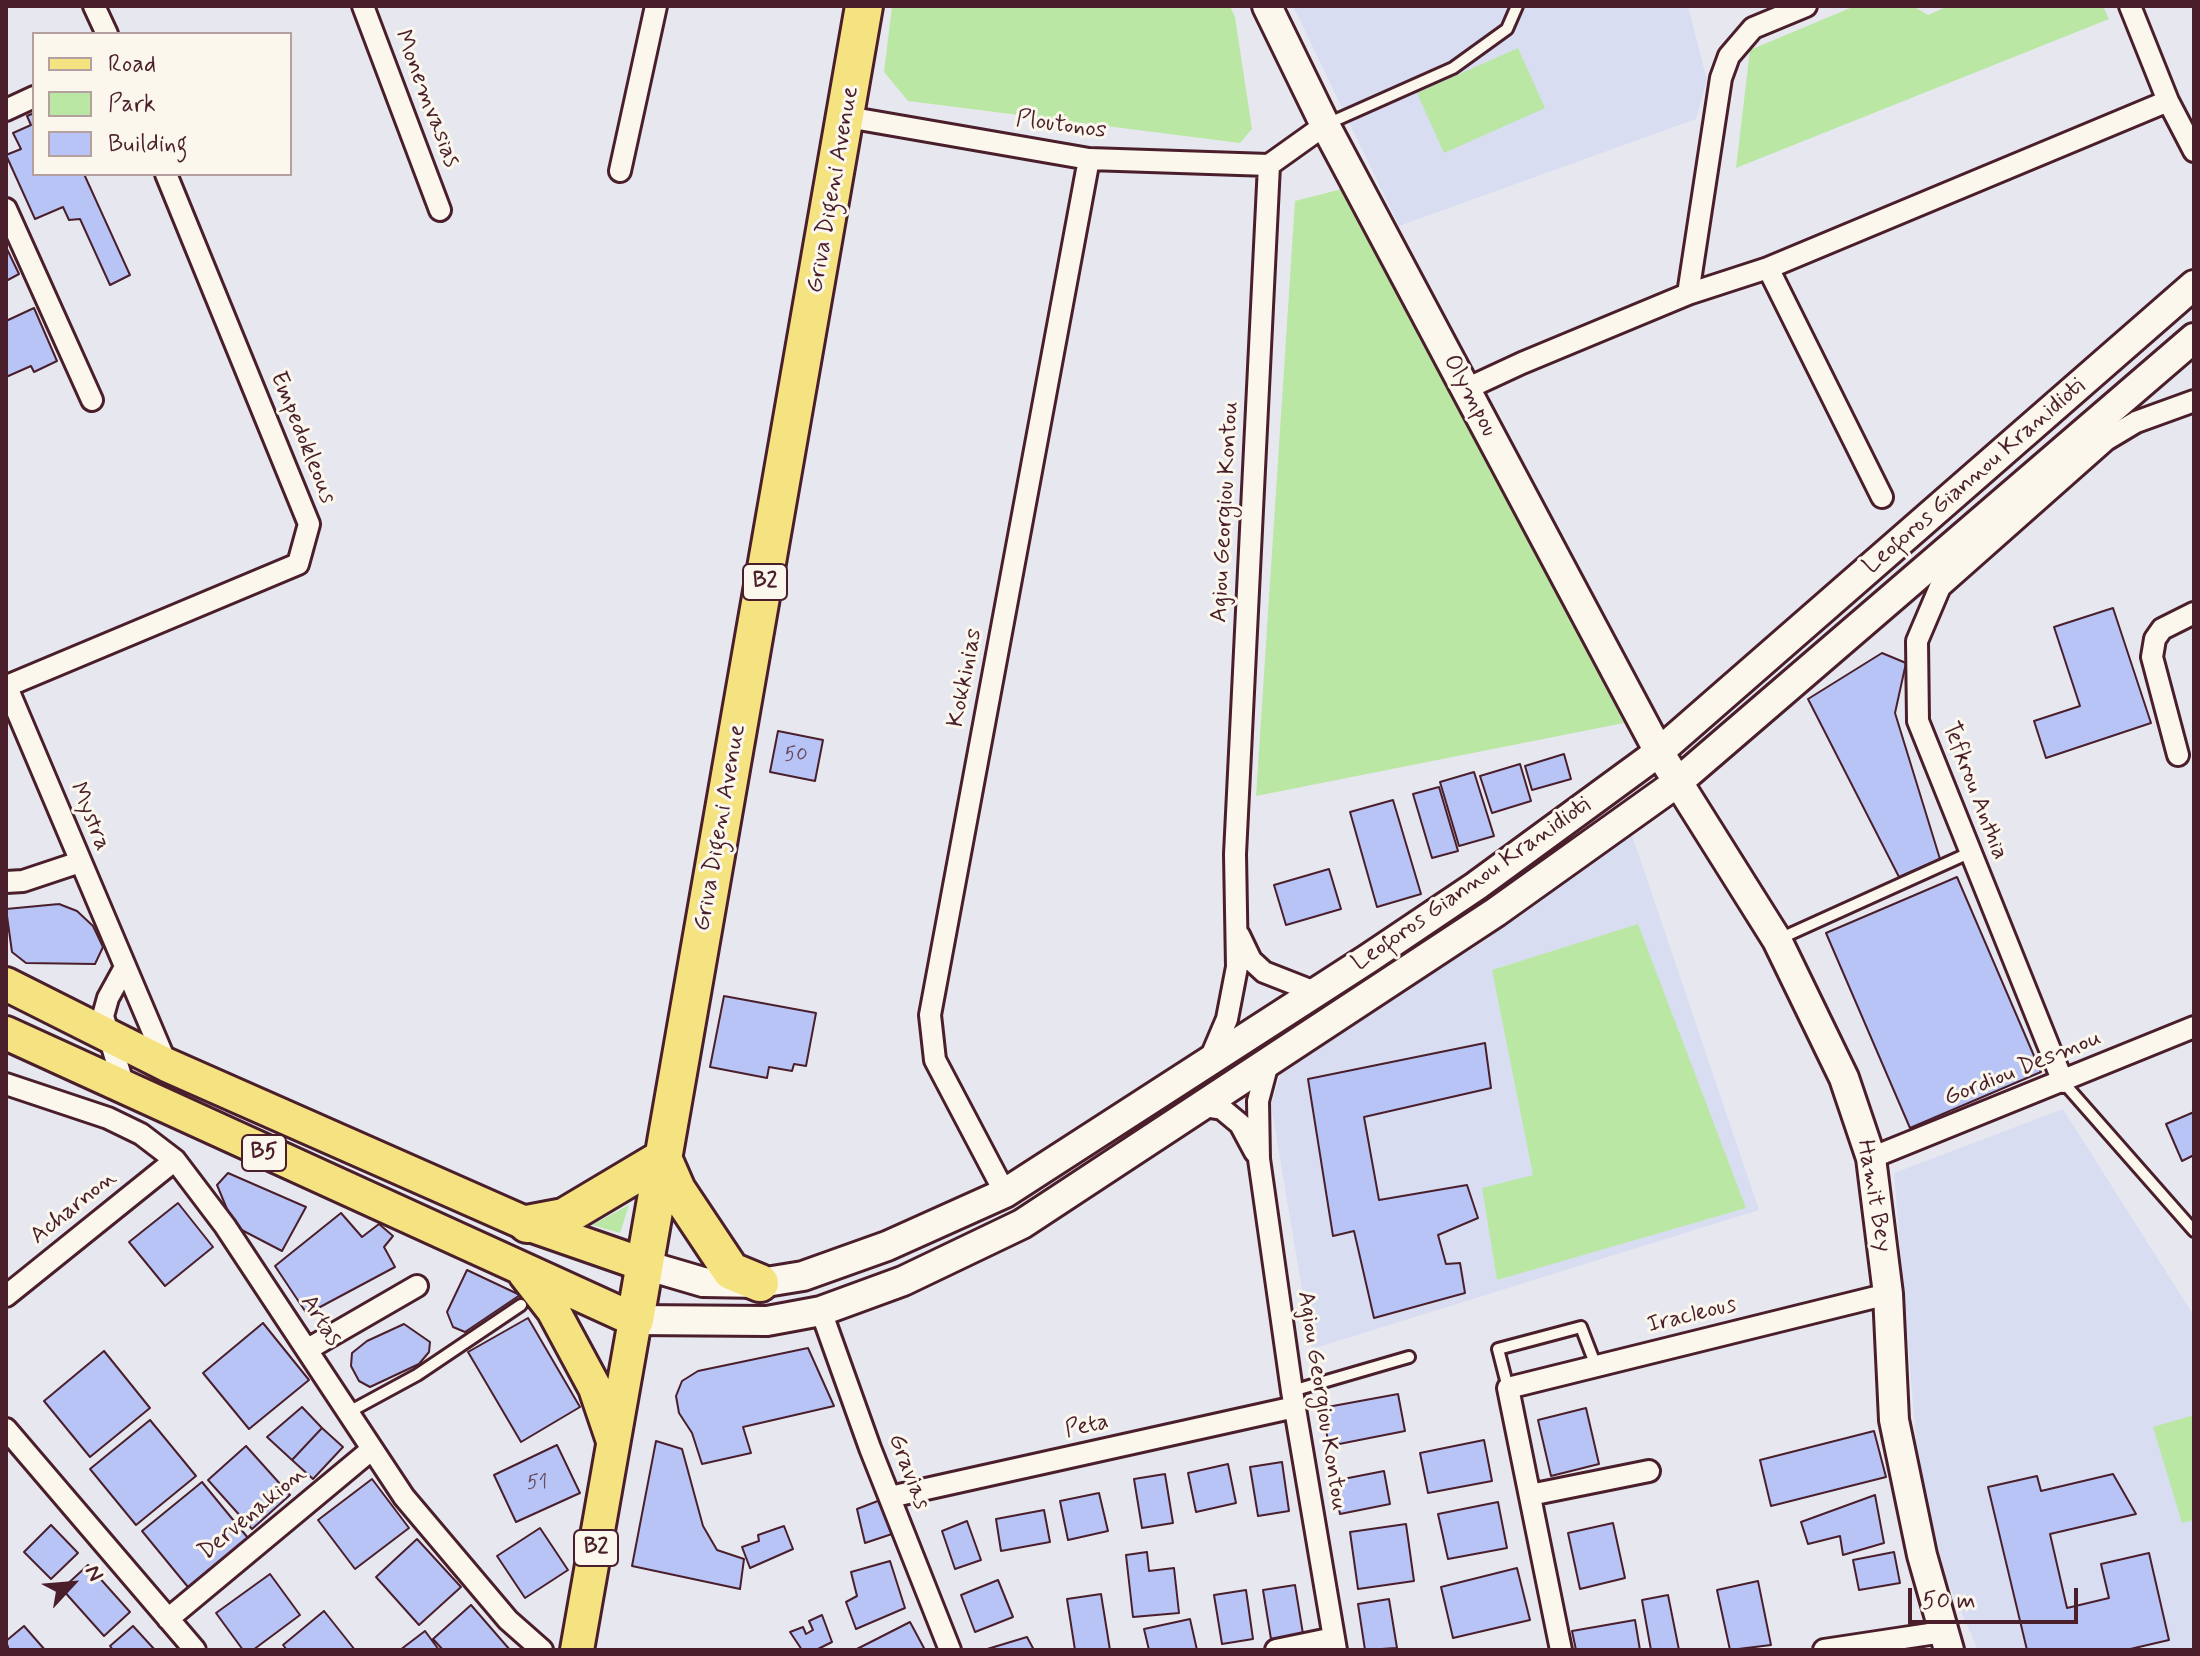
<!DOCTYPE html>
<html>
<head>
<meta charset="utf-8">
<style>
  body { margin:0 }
  #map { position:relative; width:2200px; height:1656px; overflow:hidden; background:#e7e8ef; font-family:Mynerve,sans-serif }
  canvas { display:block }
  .frame { position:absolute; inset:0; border:8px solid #4a1f2b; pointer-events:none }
  .legend { position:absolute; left:32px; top:32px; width:260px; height:144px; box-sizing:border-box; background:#fbf7ec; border:2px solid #b4a19f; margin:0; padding:10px 14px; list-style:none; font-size:24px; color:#4a1f2b }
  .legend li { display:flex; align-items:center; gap:16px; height:40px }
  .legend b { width:40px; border:2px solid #b4a19f }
  .north { position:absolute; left:32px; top:1544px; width:80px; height:80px; -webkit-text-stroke:6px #fbf7ec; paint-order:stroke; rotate:64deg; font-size:22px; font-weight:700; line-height:32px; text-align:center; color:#4a1f2b }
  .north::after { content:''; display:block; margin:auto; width:28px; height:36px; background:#4a1f2b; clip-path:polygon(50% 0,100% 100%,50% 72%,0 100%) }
  .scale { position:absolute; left:1908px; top:1588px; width:170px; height:36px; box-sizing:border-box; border:4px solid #4a1f2b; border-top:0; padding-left:10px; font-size:24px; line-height:28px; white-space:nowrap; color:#4a1f2b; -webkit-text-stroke:6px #fbf7ec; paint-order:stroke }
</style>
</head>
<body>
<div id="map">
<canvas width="2200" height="1656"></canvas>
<div class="frame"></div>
<ul class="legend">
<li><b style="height:10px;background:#f5e382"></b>Road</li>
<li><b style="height:22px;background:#bbe7a5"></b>Park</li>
<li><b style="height:22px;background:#b8c4f5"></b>Building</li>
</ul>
<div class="north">N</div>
<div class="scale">50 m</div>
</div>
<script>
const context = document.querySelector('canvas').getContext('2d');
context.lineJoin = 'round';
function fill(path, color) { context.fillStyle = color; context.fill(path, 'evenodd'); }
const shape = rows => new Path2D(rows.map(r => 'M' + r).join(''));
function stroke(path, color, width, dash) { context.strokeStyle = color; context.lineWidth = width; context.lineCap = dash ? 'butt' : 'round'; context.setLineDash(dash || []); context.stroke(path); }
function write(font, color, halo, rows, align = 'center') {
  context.font = font + ' Mynerve,sans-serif'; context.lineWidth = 6; context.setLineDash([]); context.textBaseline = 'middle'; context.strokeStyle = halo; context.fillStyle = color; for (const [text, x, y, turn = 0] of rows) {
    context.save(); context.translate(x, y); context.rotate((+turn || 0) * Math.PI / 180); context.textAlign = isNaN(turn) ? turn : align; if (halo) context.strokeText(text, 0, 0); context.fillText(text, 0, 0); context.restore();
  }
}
const built = shape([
  [1293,6,1688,6,1707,80,1696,119,1399,226],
  [1630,829,1759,1210,1312,1349,1271,1105,1283,1067,1488,939],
  [2063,1109,2194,1316,2194,1650,1978,1650,1946,1578,1918,1466,1894,1173]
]);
const green = shape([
  [892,6,1230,6,1235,17,1252,129,1240,143,908,101,884,72],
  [1855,6,1913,6,1928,15,1948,6,2103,6,2109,19,1736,168,1750,50],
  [1518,48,1545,108,1444,153,1417,93],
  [1346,188,1624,723,1256,796,1295,201],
  [1638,924,1746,1208,1497,1280,1482,1188,1533,1175,1492,970],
  [629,1205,620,1233,592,1225],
  [2194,1415,2194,1520,2182,1523,2153,1427]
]);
const building = shape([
  [34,113,34,174,84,174,130,275,110,285,80,219,69,220,63,207,35,219,6,155,21,149,13,133,31,125,27,116,34,113],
  [6,247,19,274,6,281,6,247],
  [34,308,57,361,34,372,31,366,6,377,6,321,34,308],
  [2113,608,2151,723,2046,758,2034,721,2080,706,2054,627,2113,608],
  [1882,653,1906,663,1895,713,1940,859,1899,877,1808,699,1882,653],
  [778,731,823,740,815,781,770,772,778,731],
  [1564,754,1571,779,1532,790,1525,766,1564,754],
  [1520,764,1531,801,1492,813,1480,776,1520,764],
  [1474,772,1494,836,1459,846,1440,782,1474,772],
  [1439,787,1458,851,1432,858,1413,794,1439,787],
  [1393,800,1421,894,1377,907,1350,812,1393,800],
  [1329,869,1341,909,1286,925,1274,885,1329,869],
  [1957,877,2041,1072,1910,1128,1826,933,1957,877],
  [59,904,77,911,93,926,103,947,95,964,26,963,12,952,6,909,59,904],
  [724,996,816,1013,806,1066,794,1064,792,1071,769,1067,767,1078,710,1067,724,996],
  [1485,1043,1491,1088,1364,1117,1379,1200,1467,1185,1478,1218,1438,1235,1446,1264,1460,1263,1465,1293,1374,1318,1354,1231,1333,1236,1308,1079,1485,1043],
  [2194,1112,2194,1155,2182,1161,2166,1124,2194,1112],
  [228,1173,306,1207,282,1251,234,1226,217,1185,228,1173],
  [178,1203,213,1247,165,1286,129,1242,178,1203],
  [341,1213,362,1237,379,1224,393,1236,384,1247,395,1267,307,1314,275,1266,341,1213],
  [467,1270,520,1295,465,1332,453,1327,447,1312,467,1270],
  [528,1318,580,1407,521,1442,468,1352,528,1318],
  [263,1323,309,1380,249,1429,203,1373,263,1323],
  [404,1324,430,1342,429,1352,419,1364,370,1387,359,1381,351,1366,352,1353,367,1341,404,1324],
  [808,1348,834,1406,743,1427,751,1453,702,1464,692,1433,679,1413,676,1396,682,1381,698,1371,808,1348],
  [104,1351,150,1408,90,1457,44,1401,104,1351],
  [1398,1394,1405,1431,1329,1446,1322,1408,1398,1394],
  [302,1407,322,1428,292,1460,267,1437,302,1407],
  [1586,1408,1599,1464,1551,1476,1538,1420,1586,1408],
  [150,1420,196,1476,136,1525,90,1469,150,1420],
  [322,1428,343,1447,313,1479,292,1460,322,1428],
  [1874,1431,1886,1477,1771,1506,1760,1460,1874,1431],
  [1484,1440,1492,1481,1428,1493,1420,1453,1484,1440],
  [656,1441,682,1449,703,1526,717,1550,744,1559,740,1589,632,1566,656,1441],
  [557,1445,580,1493,516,1522,494,1475,557,1445],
  [246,1446,290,1495,252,1529,208,1480,246,1446],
  [1282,1462,1289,1511,1258,1516,1250,1467,1282,1462],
  [1228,1464,1236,1503,1196,1512,1188,1473,1228,1464],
  [1384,1471,1390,1504,1340,1514,1333,1481,1384,1471],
  [1165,1474,1173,1523,1142,1528,1134,1479,1165,1474],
  [2113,1474,2136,1514,2050,1534,2067,1608,2109,1598,2101,1564,2149,1553,2169,1640,2126,1650,2027,1650,1988,1487,2037,1476,2041,1491,2113,1474],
  [372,1479,409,1528,355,1569,318,1520,372,1479],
  [202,1482,248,1538,188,1587,142,1531,202,1482],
  [1099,1493,1108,1531,1068,1540,1060,1501,1099,1493],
  [1875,1495,1884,1543,1843,1555,1840,1536,1808,1544,1801,1522,1875,1495],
  [883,1499,892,1534,865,1543,857,1509,883,1499],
  [1498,1502,1507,1548,1448,1559,1438,1514,1498,1502],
  [1044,1510,1050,1542,1001,1551,996,1519,1044,1510],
  [967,1521,981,1560,955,1569,942,1531,967,1521],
  [1613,1523,1625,1578,1580,1589,1568,1533,1613,1523],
  [1406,1524,1414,1581,1358,1589,1350,1532,1406,1524],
  [51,1525,78,1553,51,1579,24,1552,51,1525],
  [784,1526,793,1549,750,1568,742,1547,759,1541,758,1535,784,1526],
  [540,1528,568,1570,525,1598,497,1556,540,1528],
  [417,1539,461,1587,419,1625,376,1577,417,1539],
  [1147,1552,1149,1571,1174,1568,1179,1613,1133,1617,1126,1555,1147,1552],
  [1894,1552,1900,1583,1859,1590,1853,1560,1894,1552],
  [890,1561,905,1608,856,1629,846,1602,857,1596,851,1572,890,1561],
  [88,1565,130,1612,104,1636,62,1589,88,1565],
  [1517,1568,1530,1620,1453,1638,1441,1587,1517,1568],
  [270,1574,300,1615,253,1650,243,1650,216,1613,270,1574],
  [998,1580,1013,1617,975,1632,961,1595,998,1580],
  [1758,1581,1771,1645,1730,1650,1717,1590,1758,1581],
  [1295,1585,1303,1634,1271,1639,1263,1590,1295,1585],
  [1246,1590,1253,1639,1222,1644,1214,1595,1246,1590],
  [1101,1594,1110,1650,1075,1650,1067,1599,1101,1594],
  [1668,1595,1679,1650,1651,1650,1642,1600,1668,1595],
  [1389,1599,1397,1648,1365,1650,1358,1604,1389,1599],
  [471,1605,510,1650,443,1650,433,1639,471,1605],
  [324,1611,355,1650,287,1650,283,1645,324,1611],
  [822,1615,832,1642,816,1650,802,1650,790,1632,803,1627,806,1634,813,1630,809,1621,822,1615],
  [1190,1619,1197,1650,1149,1650,1144,1629,1190,1619],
  [1635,1620,1640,1650,1576,1650,1572,1631,1635,1620],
  [910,1622,925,1650,855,1650,910,1622],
  [24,1626,45,1650,9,1650,6,1641,24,1626],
  [133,1626,155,1650,113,1650,110,1646,133,1626],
  [425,1631,439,1650,400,1650,425,1631],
  [1027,1637,1034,1650,984,1650,1027,1637]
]);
const lane = shape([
  [1327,124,1453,68,1507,29,1517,6],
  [1779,939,1969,853],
  [2063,1082,2194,1231],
  [1508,1388,1498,1349,1581,1327,1596,1366],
  [1292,1391,1409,1357],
  [347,1413,417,1375,521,1305]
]);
const street = shape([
  [94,6,107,34],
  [363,6,440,210],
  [2130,6,2168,101,2194,151],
  [6,110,34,97],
  [847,117,1089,159,1269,165],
  [620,171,656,6],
  [6,209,92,400],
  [1768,268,1882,497],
  [1688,294,1721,78,1729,56,1753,28,1806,6],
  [1466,389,1522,363,1688,294,1768,268,2168,101],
  [6,685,167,1065],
  [7,686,298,564,309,524,166,174],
  [2178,755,2152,657,2155,639,2162,629,2194,613],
  [6,882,23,881,80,862],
  [1239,935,1251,960,1264,972,1315,992],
  [124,969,108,998,103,1016,125,1090],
  [1210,1059,1227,1019,1237,967,1235,854,1269,165,1325,125],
  [1268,1063,1258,1101,1259,1159,1292,1391,1336,1650],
  [2063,1082,1918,721,1917,641,1940,587,2106,440,2136,422,2194,401],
  [6,1084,108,1118,141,1134,175,1160,225,1226,404,1497,508,1620,542,1650],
  [1204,1106,1222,1109,1240,1124,1255,1152],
  [1871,1158,2194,1027],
  [1005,1193,935,1060,930,1015,1089,159],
  [6,1296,175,1160],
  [821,1311,870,1448,950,1650],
  [308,1349,417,1286],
  [6,1429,195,1650],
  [1530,1495,1649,1471],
  [890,1497,1295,1407],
  [168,1619,371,1450],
  [1276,1650,1334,1638],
  [1561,1650,1508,1388,1888,1294],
  [1824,1650,1943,1632]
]);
const secondary = shape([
  [1267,6,1325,125,1659,752,1777,940,1844,1078,1871,1158,1888,1294,1894,1420,1922,1555,1949,1650],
  [645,1265,703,1282,760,1283,803,1276,887,1246,1005,1193,1369,958,1476,886,1659,752,2194,285],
  [635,1320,767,1321,821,1311,903,1281,1022,1224,1496,912,1678,782,2194,338]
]);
const primary = shape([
  [6,984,167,1065,527,1224,645,1265],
  [6,1033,635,1320,577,1650],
  [525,1274,553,1310,595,1388,613,1441]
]);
const highway = shape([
  [663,1158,677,1190,731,1271,760,1283],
  [527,1224,564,1217,663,1158],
  [635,1320,864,6]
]);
const numberNames = [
  ["50",796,756],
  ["51",537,1484]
];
const shields = [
  [765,582,44],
  [264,1153,44],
  [596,1548,44]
];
const shieldNames = [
  ["B2",765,582],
  ["B5",264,1153],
  ["B2",596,1548]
];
const streetNames = [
  ["Monemvasias",426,99,69],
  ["Ploutonos",1061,126,8],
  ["Griva Digeni Avenue",834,190,-80],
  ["Olympou",1469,396,62],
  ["Empedokleous",302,438,68],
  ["Leoforos Giannou Kranidioti",1975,477,-41],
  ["Agiou Georgiou Kontou",1226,512,-87],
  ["Kokkinias",966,678,-79],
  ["Tefkrou Anthia",1974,791,69],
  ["Mystra",89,817,67],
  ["Griva Digeni Avenue",721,828,-80],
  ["Leoforos Giannou Kranidioti",1472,885,-35],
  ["Gordiou Desmou",2023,1069,-22],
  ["Hamit Bey",1873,1196,80],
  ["Acharnon",74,1208,-39],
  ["Iracleous",1692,1316,-14],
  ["Artas",320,1321,57],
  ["Agiou Georgiou Kontou",1321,1401,81],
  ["Peta",1087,1427,-12],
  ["Gravias",908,1472,69],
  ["Dervenakion",253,1514,-40]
];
fill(built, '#d9ddf1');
fill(green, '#bbe7a5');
fill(building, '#b8c4f5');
stroke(building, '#4a1f2b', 2);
stroke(lane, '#4a1f2b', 16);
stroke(street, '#4a1f2b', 26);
stroke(secondary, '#4a1f2b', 34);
stroke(primary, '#4a1f2b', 38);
stroke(highway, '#4a1f2b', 42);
stroke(lane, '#fbf7ec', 10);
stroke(street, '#fbf7ec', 20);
stroke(secondary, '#fbf7ec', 28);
stroke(primary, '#f5e382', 32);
stroke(highway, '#f5e382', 36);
write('20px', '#66485e', null, numberNames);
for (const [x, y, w] of shields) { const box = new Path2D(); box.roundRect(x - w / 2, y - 18, w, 36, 6); context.fillStyle = '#fbf7ec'; context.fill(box); stroke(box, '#4a1f2b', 2); }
write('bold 22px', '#4a1f2b', null, shieldNames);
write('24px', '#4a1f2b', '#fbf7ec', streetNames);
</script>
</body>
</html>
